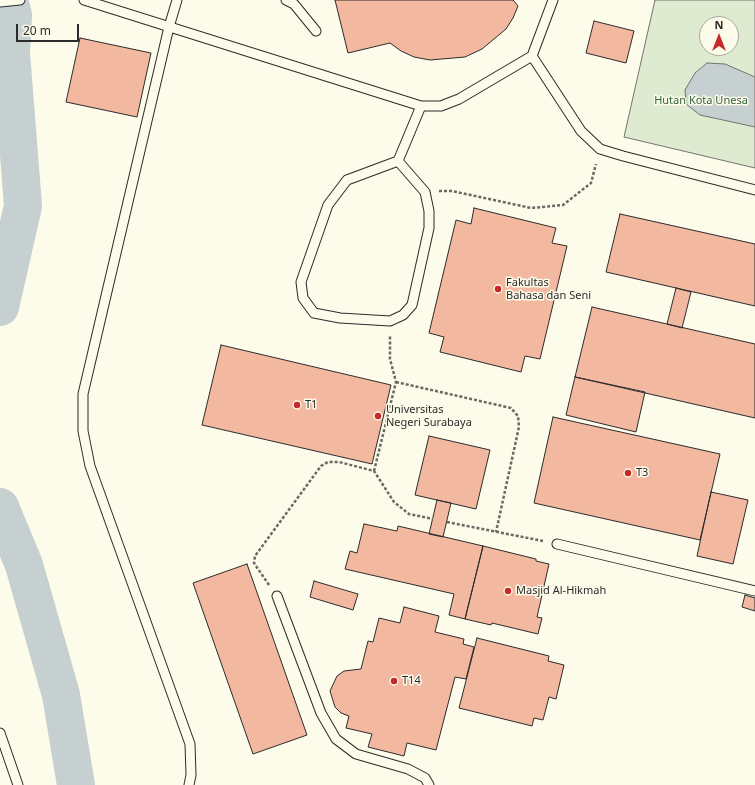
<!DOCTYPE html>
<html>
<head>
<meta charset="utf-8">
<style>
  body { margin:0 }
  #map { position:relative; width:755px; height:785px; overflow:hidden; background:#fdfbea; font-family:"Noto Sans",sans-serif }
  canvas { display:block }
  .north { position:absolute; left:699px; top:16px; width:40px; height:40px; box-sizing:border-box; background:#fdfbea; border:1px solid #a9a89e; border-radius:50%; rotate:0deg; font-size:11px; font-weight:700; line-height:16px; text-align:center; color:#2b2b2b }
  .north::after { content:''; display:block; margin:auto; width:14px; height:18px; background:#c62828; clip-path:polygon(50% 0,100% 100%,50% 72%,0 100%) }
  .scale { position:absolute; left:16px; top:24px; width:63px; height:18px; box-sizing:border-box; border:2px solid #2b2b2b; border-top:0; padding-left:5px; font-size:12px; line-height:14px; white-space:nowrap; color:#2b2b2b; -webkit-text-stroke:3px #fdfbea; paint-order:stroke }
</style>
</head>
<body>
<div id="map">
<canvas width="755" height="785"></canvas>
<div class="north">N</div>
<div class="scale">20 m</div>
</div>
<script>
const context = document.querySelector('canvas').getContext('2d');
context.lineJoin = 'round';
function fill(path, color) { context.fillStyle = color; context.fill(path, 'evenodd'); }
const shape = rows => new Path2D(rows.map(r => 'M' + r).join(''));
function stroke(path, color, width, dash) { context.strokeStyle = color; context.lineWidth = width; context.lineCap = dash ? 'butt' : 'round'; context.setLineDash(dash || []); context.stroke(path); }
function write(font, color, halo, rows, align = 'center') {
  context.font = font + ' "Noto Sans",sans-serif'; context.lineWidth = 3; context.setLineDash([]); context.textBaseline = 'middle'; context.strokeStyle = halo; context.fillStyle = color; for (const [text, x, y, turn = 0] of rows) {
    context.save(); context.translate(x, y); context.rotate((+turn || 0) * Math.PI / 180); context.textAlign = isNaN(turn) ? turn : align; if (halo) context.strokeText(text, 0, 0); context.fillText(text, 0, 0); context.restore();
  }
}
const green = shape([
  [655,0,755,0,755,168,624,137,655,0],
  [707,24,731,24,731,48,707,48,707,24]
]);
const water = shape([
  [707,63,725,64,755,77,755,127,700,115,686,104,685,90,695,73,707,63]
]);
const river = shape([
  [0,307,23,206,11,53,13,15,9,0],
  [0,507,24,565,61,695,76,785]
]);
const building = shape([
  [335,0,513,0,518,6,513,18,506,29,482,49,465,57,430,60,414,57,401,51,390,43,348,53,335,0],
  [594,21,634,31,626,63,586,53,594,21],
  [80,38,151,53,137,117,66,102,80,38],
  [474,208,556,228,552,243,567,246,540,359,525,356,521,372,440,352,444,337,429,333,456,220,471,224,474,208],
  [620,214,755,244,755,306,606,272,620,214],
  [676,288,691,292,682,328,667,324,676,288],
  [592,307,755,344,755,418,575,377,592,307],
  [221,345,391,385,372,464,202,425,221,345],
  [575,377,645,392,636,432,566,415,575,377],
  [553,417,720,454,700,540,534,503,553,417],
  [429,436,490,450,476,509,415,495,429,436],
  [711,492,748,500,733,564,697,556,711,492],
  [437,500,451,503,443,537,429,534,437,500],
  [364,524,397,531,398,526,483,546,465,619,449,615,454,594,345,569,350,551,357,553,364,524],
  [483,546,536,559,536,561,549,564,537,617,542,618,538,634,492,623,491,625,465,619,483,546],
  [247,564,307,735,253,754,193,583,247,564],
  [314,581,358,594,353,610,310,597,314,581],
  [745,595,755,598,755,611,742,607,745,595],
  [404,607,439,616,435,632,464,639,463,644,474,647,466,679,455,677,436,750,407,743,404,756,368,747,372,734,346,728,349,716,341,713,335,707,330,691,337,676,344,671,361,669,368,641,373,642,379,618,400,623,404,607],
  [477,638,549,656,548,661,564,665,556,699,549,697,543,720,534,718,532,726,459,708,477,638]
]);
const path = shape([
  [439,191,452,191,531,208,563,205,591,183,596,164],
  [396,382,511,408,518,416,519,427,496,532],
  [374,471,396,382,390,359,390,336],
  [447,522,543,541],
  [269,585,254,563,255,556,321,466,328,462,339,462,374,471,394,502,409,514,433,519]
]);
const lane = shape([
  [84,0,421,106,441,106,459,99,532,56,553,0],
  [177,0,169,27,83,394,83,431,90,466,190,744,191,775,189,785],
  [286,0,294,4,316,31],
  [0,2,20,0],
  [532,56,581,131,600,149,623,156,755,190],
  [398,161,425,192,429,211,429,228,412,305,403,315,390,321,340,318,314,313,303,298,301,282,328,205,347,180,398,161,421,106],
  [557,544,755,591],
  [277,596,321,713,336,739,356,754,408,769,425,778,429,785],
  [0,733,18,785]
]);
const markers = [
  [498,289,4,"#c62828"],
  [297,405,4,"#c62828"],
  [378,416,4,"#c62828"],
  [628,473,4,"#c62828"],
  [508,591,4,"#c62828"],
  [394,681,4,"#c62828"]
];
const parkNames = [
  ["Hutan Kota Unesa",701,101]
];
const poiNames = [
  ["Fakultas",506,283],
  ["Bahasa dan Seni",506,296],
  ["T1",305,405],
  ["Universitas",386,410],
  ["Negeri Surabaya",386,423],
  ["T3",636,473],
  ["Masjid Al-Hikmah",516,591],
  ["T14",402,681]
];
fill(green, '#deebd1');
stroke(green, '#74746e', 1);
fill(water, '#c7d0d0');
stroke(water, '#74746e', 1);
stroke(river, '#c7d0d0', 38);
fill(building, '#f2b8a0');
stroke(building, '#2b2b2b', 1);
stroke(lane, '#2b2b2b', 11);
stroke(path, '#6a6964', 2.5, [3, 2]);
stroke(lane, '#fdfbea', 9);
for (const [x, y, r, color] of markers) { const dot = new Path2D(); dot.arc(x, y, r, 0, 2 * Math.PI); context.fillStyle = color; context.fill(dot); stroke(dot, '#fdfbea', 1.5); }
write('11px', '#34623c', '#fdfbea', parkNames);
write('11px', '#2b2b2b', '#fdfbea', poiNames, 'left');
</script>
</body>
</html>
